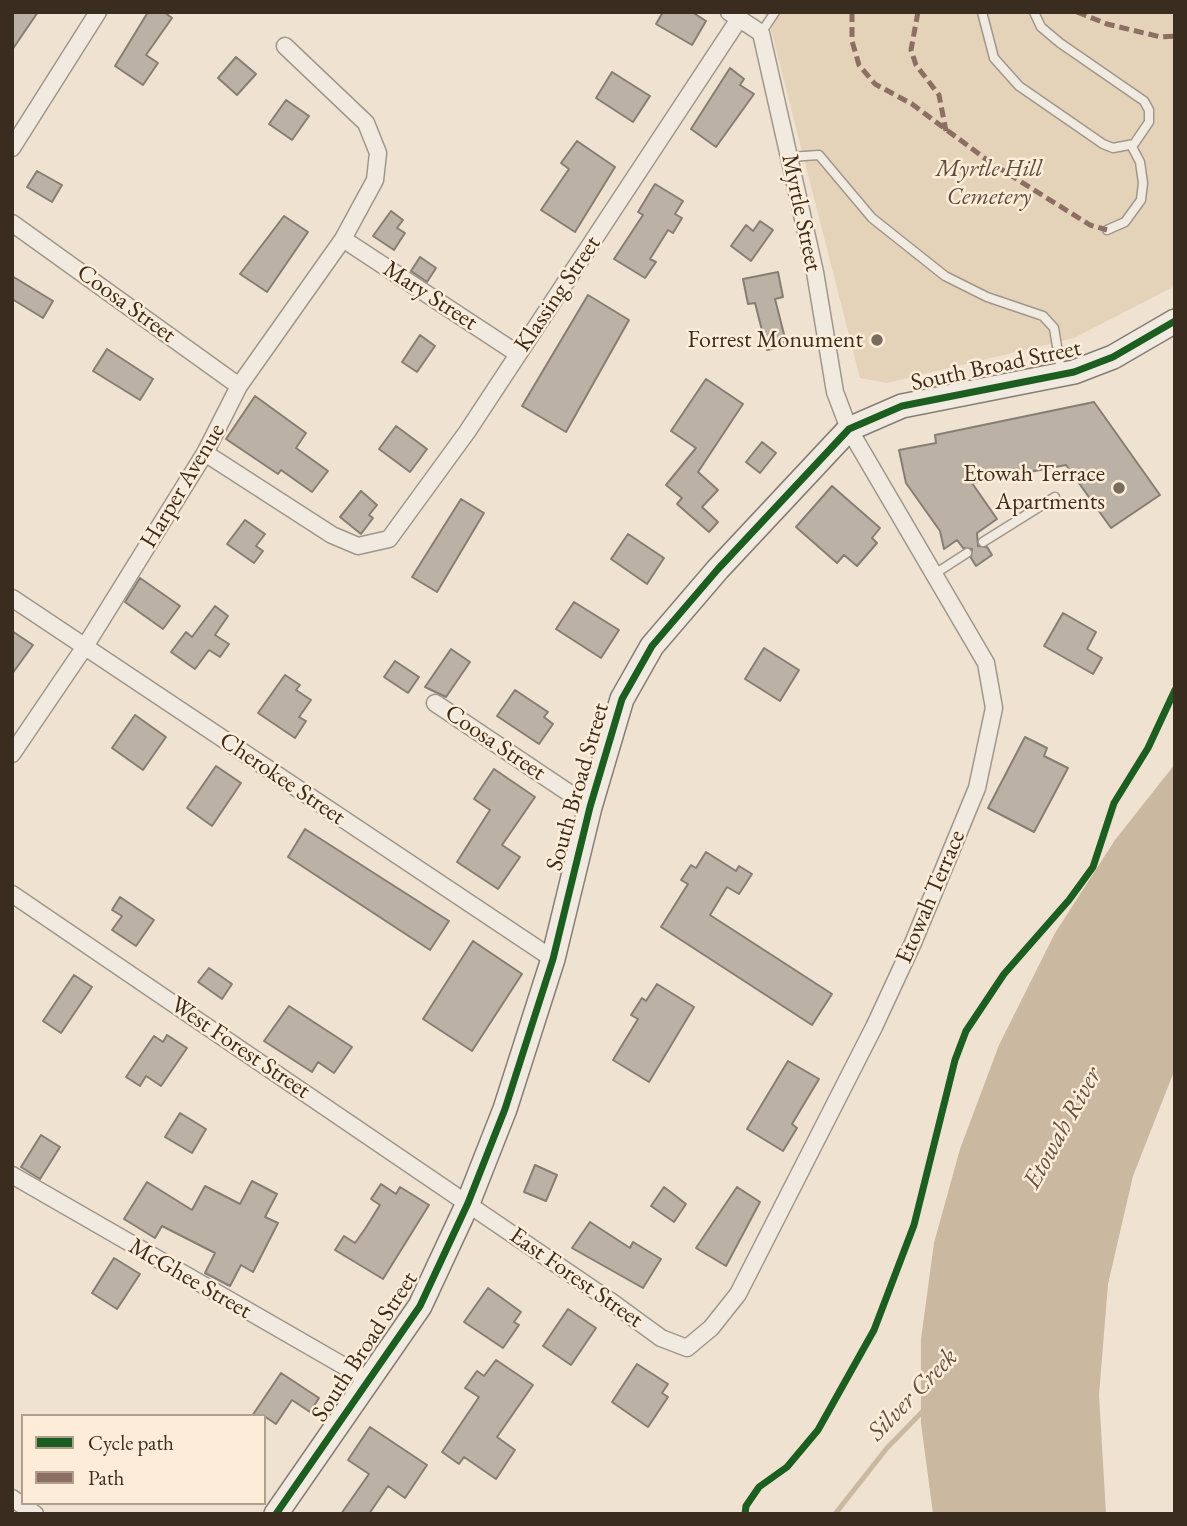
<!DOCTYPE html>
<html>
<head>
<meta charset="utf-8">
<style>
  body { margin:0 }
  #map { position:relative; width:1187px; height:1526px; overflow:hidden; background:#efe2d0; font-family:"EB Garamond",serif }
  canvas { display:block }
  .frame { position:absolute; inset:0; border:14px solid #3a2d1f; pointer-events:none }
  .legend { position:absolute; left:21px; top:1414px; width:245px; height:91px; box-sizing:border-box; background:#fdedd8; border:2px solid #afa08e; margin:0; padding:9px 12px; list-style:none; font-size:21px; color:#3a2d1f }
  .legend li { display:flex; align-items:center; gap:14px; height:35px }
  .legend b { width:35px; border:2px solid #afa08e }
</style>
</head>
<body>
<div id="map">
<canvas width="1187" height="1526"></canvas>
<div class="frame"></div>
<ul class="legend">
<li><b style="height:9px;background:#1b5e20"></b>Cycle path</li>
<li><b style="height:9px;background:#8d6e63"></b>Path</li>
</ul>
</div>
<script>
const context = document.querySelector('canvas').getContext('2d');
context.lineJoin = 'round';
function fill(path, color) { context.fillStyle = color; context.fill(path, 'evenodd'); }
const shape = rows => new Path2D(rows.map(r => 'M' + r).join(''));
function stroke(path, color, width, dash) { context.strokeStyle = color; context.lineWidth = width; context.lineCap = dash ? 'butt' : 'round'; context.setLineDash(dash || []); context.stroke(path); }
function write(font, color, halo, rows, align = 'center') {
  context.font = font + ' "EB Garamond",serif'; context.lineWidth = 5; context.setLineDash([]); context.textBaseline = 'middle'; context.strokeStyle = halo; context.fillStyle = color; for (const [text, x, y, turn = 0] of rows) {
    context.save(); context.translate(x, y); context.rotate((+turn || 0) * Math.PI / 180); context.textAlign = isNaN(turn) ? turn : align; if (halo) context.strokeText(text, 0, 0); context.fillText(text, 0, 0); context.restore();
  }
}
const green = shape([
  [761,12,1175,12,1175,286,1074,338,887,383,860,378,768,18]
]);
const water = shape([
  [1175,764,1175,1069,1133,1176,1108,1284,1099,1395,1106,1514,933,1514,921,1423,921,1339,934,1243,960,1149,999,1045,1055,933,1115,840]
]);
const stream = shape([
  [835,1514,887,1448,924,1410]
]);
const building = shape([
  [12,12,38,12,12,50,12,12],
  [148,12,164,12,172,18,146,55,158,63,143,85,115,66,148,12],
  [663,12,692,12,706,21,692,45,656,24,663,12],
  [236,57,256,74,237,95,218,78,236,57],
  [730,68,744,79,740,85,754,94,716,147,691,129,730,68],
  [612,72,650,96,633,122,596,98,612,72],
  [286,100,309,116,292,140,269,124,286,100],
  [577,141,615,167,575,232,541,210,569,169,561,163,577,141],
  [37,171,62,185,52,202,27,187,37,171],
  [655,184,683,201,675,214,682,218,673,233,668,230,650,259,656,262,645,278,614,259,643,215,638,212,655,184],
  [391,211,403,220,397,228,405,233,394,250,373,236,391,211],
  [284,216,308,232,267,292,240,274,284,216],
  [760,221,773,230,751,261,731,246,746,225,753,231,760,221],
  [420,257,436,268,427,282,411,271,420,257],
  [778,272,783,297,775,299,787,346,767,350,755,303,748,304,743,279,778,272],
  [12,276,53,301,43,318,12,299,12,276],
  [588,295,629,320,566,432,522,406,588,295],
  [420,335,435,346,417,372,402,362,420,335],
  [107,349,153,379,140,400,93,371,107,349],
  [706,379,743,404,698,472,718,490,702,507,718,522,709,532,677,504,682,498,666,485,696,448,671,431,706,379],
  [255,396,306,433,296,448,328,471,312,492,281,470,278,474,226,439,255,396],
  [1094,402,1160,495,1111,528,1066,465,972,483,997,519,977,533,978,546,987,547,992,555,976,566,971,558,972,549,963,548,957,540,944,549,940,531,906,483,899,450,936,443,935,435,1094,402],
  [396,426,427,449,410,472,379,449,396,426],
  [762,442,776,453,760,473,746,462,762,442],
  [832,486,880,528,872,538,877,543,857,566,844,555,837,563,796,527,832,486],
  [361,491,377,505,369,515,373,518,361,534,340,517,361,491],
  [461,499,484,513,437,592,412,577,461,499],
  [245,520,265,534,256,546,263,551,254,563,227,544,245,520],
  [628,534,664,558,647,584,611,559,628,534],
  [140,578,180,606,163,629,125,602,140,578],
  [574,602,619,630,601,658,556,629,574,602],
  [215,606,228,616,215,635,229,644,220,657,209,650,195,669,171,652,186,632,192,637,215,606],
  [1063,613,1096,632,1087,649,1102,658,1093,674,1044,646,1063,613],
  [12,631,33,645,12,674,12,631],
  [764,648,799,670,780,701,745,679,764,648],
  [451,649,470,662,446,697,425,687,451,649],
  [395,661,419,677,408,693,384,677,395,661],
  [285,675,300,685,296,690,311,700,299,717,306,721,295,738,258,713,285,675],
  [515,690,548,712,544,717,553,724,539,744,497,716,515,690],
  [135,715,166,737,143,770,112,748,135,715],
  [1025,737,1047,748,1044,756,1068,768,1034,832,988,808,1025,737],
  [216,766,241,783,212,826,187,808,216,766],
  [494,769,535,797,502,845,520,857,498,889,457,862,490,810,474,799,494,769],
  [305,829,449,921,430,950,288,857,305,829],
  [706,852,736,871,739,866,752,874,739,894,727,887,710,915,832,994,812,1025,661,927,688,884,681,880,691,865,696,868,706,852],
  [120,897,154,920,136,946,112,930,122,916,112,910,120,897],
  [473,941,522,974,472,1051,423,1019,473,941],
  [209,968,232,984,222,999,198,982,209,968],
  [74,975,92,987,61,1033,43,1021,74,975],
  [657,984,694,1007,649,1082,613,1060,638,1019,631,1015,642,998,646,1001,657,984],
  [289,1006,352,1047,334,1073,318,1062,312,1072,264,1041,289,1006],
  [167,1035,187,1048,161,1086,146,1076,140,1086,126,1077,154,1036,163,1042,167,1035],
  [788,1061,819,1079,792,1124,797,1128,783,1151,747,1129,788,1061],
  [180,1113,206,1129,192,1153,165,1137,180,1113],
  [41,1135,60,1147,40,1179,21,1167,41,1135],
  [535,1165,557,1175,546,1201,524,1192,535,1165],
  [252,1181,277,1194,265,1217,278,1223,253,1272,241,1265,230,1286,205,1273,215,1253,162,1226,155,1238,124,1219,147,1182,192,1210,205,1186,240,1204,252,1181],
  [381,1184,396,1194,400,1187,429,1205,383,1279,335,1250,344,1236,355,1243,365,1229,380,1205,371,1199,381,1184],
  [664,1187,686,1204,674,1222,651,1206,664,1187],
  [737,1187,760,1202,726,1266,696,1248,737,1187],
  [590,1222,630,1248,633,1242,661,1259,643,1288,572,1248,590,1222],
  [114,1258,140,1274,117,1309,92,1293,114,1258],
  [488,1288,521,1312,514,1322,519,1325,503,1348,464,1322,488,1288],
  [568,1309,596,1328,571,1365,543,1346,568,1309],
  [496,1360,533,1385,497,1437,515,1450,496,1479,464,1457,459,1464,442,1452,479,1397,465,1388,477,1371,484,1376,496,1360],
  [637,1364,668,1384,662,1393,668,1397,648,1427,612,1402,637,1364],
  [281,1373,319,1398,310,1412,292,1400,276,1424,264,1416,252,1416,281,1373],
  [370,1427,427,1465,405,1498,388,1486,369,1514,341,1514,369,1474,348,1460,370,1427]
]);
const service = shape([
  [982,12,994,58,1019,86,1103,144,1113,148,1134,144,1149,122,1149,110,1144,101,1060,43,1041,27,1034,12],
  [761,33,775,12],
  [789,157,819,155,872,218,945,276,987,297,1043,316,1054,328,1061,371],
  [1107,230,1125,222,1141,200,1143,183,1140,162,1131,145],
  [983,542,1055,497],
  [933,575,967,553]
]);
const minor = shape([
  [12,148,98,12],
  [12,223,239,386],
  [343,239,518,354],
  [205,453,332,535,358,546,389,539,467,432,739,19],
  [12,598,553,959],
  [435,703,590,807],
  [12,754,84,648,205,453,239,386,343,239,375,180,378,153,366,123,285,46],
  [12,894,609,1300,661,1338,687,1348,711,1328,738,1294,874,1027,913,943,977,788,994,708,986,663,849,429,835,392,815,272,761,33,729,12],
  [12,1175,370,1381],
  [12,1498,35,1514]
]);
const secondary = shape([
  [276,1514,420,1306,468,1203,505,1109,553,959,590,807,622,699,652,646,718,569,849,429,902,406,1074,372,1113,357,1175,321]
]);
const quiet = shape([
  [852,12,852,41,859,65,875,84,912,104,991,163,1090,225,1107,230],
  [918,12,911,50,916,65,939,95,946,131],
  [1077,12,1107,24,1161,37,1175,36]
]);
const cycleway = shape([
  [276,1514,420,1306,468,1203,505,1109,553,959,590,807,622,699,652,646,718,569,849,429,902,406,1074,372,1113,357,1175,321],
  [745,1514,746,1506,759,1487,787,1467,818,1430,874,1330,914,1225,955,1060,966,1031,1004,974,1069,900,1093,867,1114,803,1148,748,1175,690]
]);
const markers = [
  [877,340,7,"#796c5d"],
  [1119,488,7,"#796c5d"]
];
const parkNames = [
  ["Myrtle Hill",989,169],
  ["Cemetery",989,197]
];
const streetNames = [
  ["Myrtle Street",801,213,78],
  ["Klassing Street",558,294,-56],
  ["Mary Street",430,296,33],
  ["Coosa Street",126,304,36],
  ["South Broad Street",996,366,-12],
  ["Harper Avenue",183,486,-59],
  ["Coosa Street",495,743,34],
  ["Cherokee Street",282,779,34],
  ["South Broad Street",578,787,-74],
  ["Etowah Terrace",931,897,-67],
  ["West Forest Street",240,1048,34],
  ["East Forest Street",576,1278,35],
  ["McGhee Street",190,1279,30],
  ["South Broad Street",365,1347,-57]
];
const poiNames = [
  ["Forrest Monument",863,340],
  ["Etowah Terrace",1105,474],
  ["Apartments",1105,502]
];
const waterNames = [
  ["Etowah River",1063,1128,-61],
  ["Silver Creek",913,1395,-46]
];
fill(green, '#e4d2b9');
fill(water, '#cab8a0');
stroke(stream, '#cab8a0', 5);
fill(building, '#bbb2a5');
stroke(building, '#867e74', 2);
stroke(service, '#a0978b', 11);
stroke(minor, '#a0978b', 19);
stroke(secondary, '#867e74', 26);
stroke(service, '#f1eae1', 8);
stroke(minor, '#f1eae1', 16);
stroke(secondary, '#f1eae1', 23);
stroke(quiet, '#8d6e63', 5, [10, 5]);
stroke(cycleway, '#1b5e20', 7);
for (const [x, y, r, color] of markers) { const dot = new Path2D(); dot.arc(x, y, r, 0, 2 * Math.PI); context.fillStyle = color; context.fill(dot); stroke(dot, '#fdedd8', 2.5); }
write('italic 24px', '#5a4b3a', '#fdedd8', parkNames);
write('24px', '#3a2d1f', '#fdedd8', streetNames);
write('24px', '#3a2d1f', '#fdedd8', poiNames, 'right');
write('italic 26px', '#60513f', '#fdedd8', waterNames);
</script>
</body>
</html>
